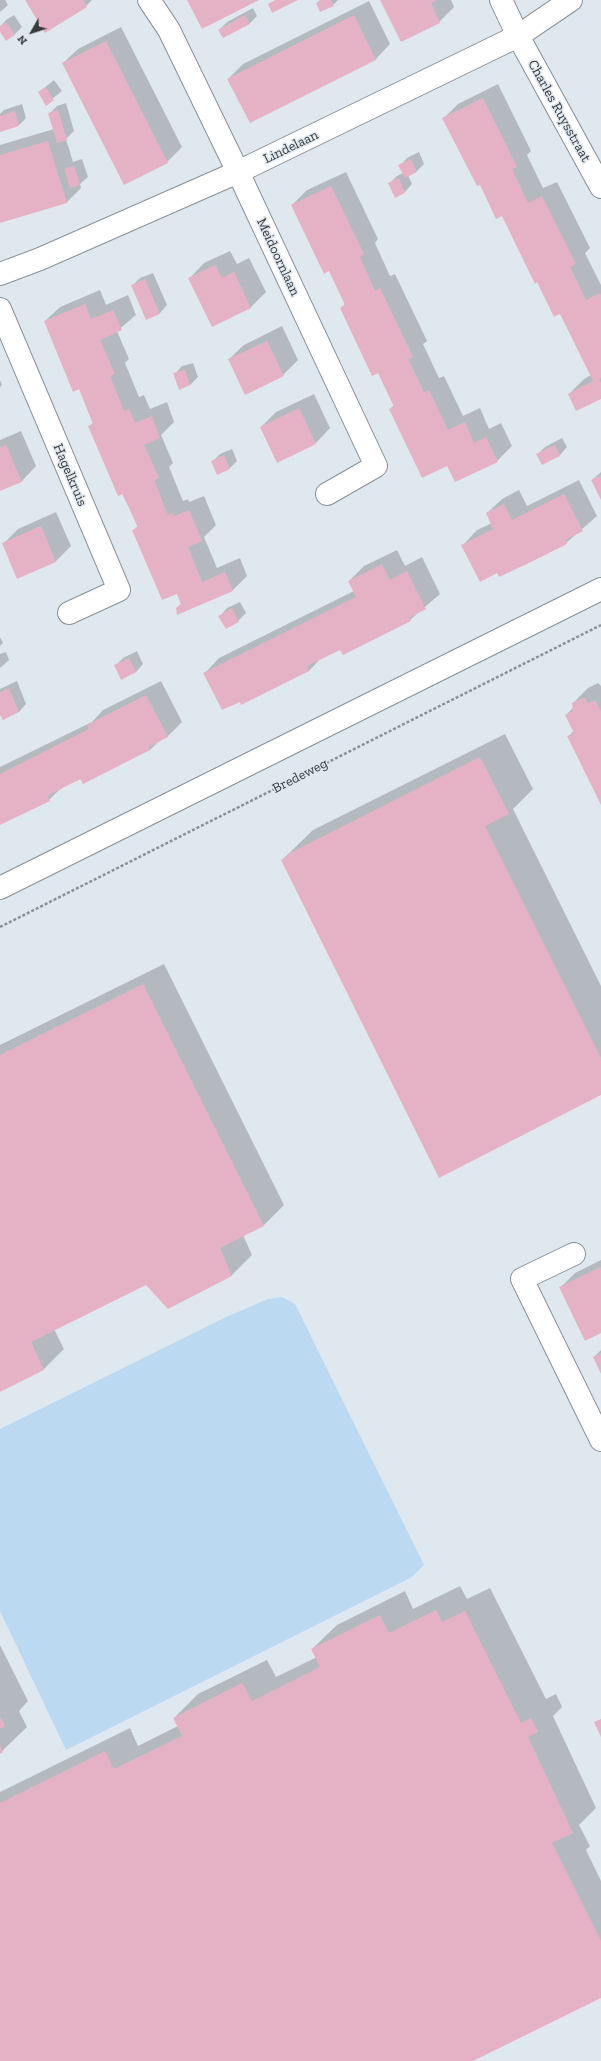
<!DOCTYPE html>
<html>
<head>
<meta charset="utf-8">
<style>
  body { margin:0 }
  #map { position:relative; width:601px; height:2061px; overflow:hidden; background:#e0e8ef; font-family:"Zilla Slab",serif }
  canvas { display:block }
  .north { position:absolute; left:12px; top:12px; width:40px; height:40px; -webkit-text-stroke:3px #e0e8ef; paint-order:stroke; rotate:231deg; font-size:11px; font-weight:700; line-height:16px; text-align:center; color:#373a3d }
  .north::after { content:''; display:block; margin:auto; width:14px; height:18px; background:#373a3d; clip-path:polygon(50% 0,100% 100%,50% 72%,0 100%) }
</style>
</head>
<body>
<div id="map">
<canvas width="601" height="2061"></canvas>
<div class="north">N</div>
</div>
<script>
const context = document.querySelector('canvas').getContext('2d');
context.lineJoin = 'round';
function fill(path, color) { context.fillStyle = color; context.fill(path, 'evenodd'); }
const shape = rows => new Path2D(rows.map(r => 'M' + r).join(''));
function stroke(path, color, width, dash) { context.strokeStyle = color; context.lineWidth = width; context.lineCap = dash ? 'butt' : 'round'; context.setLineDash(dash || []); context.stroke(path); }
function write(font, color, halo, rows, align = 'center') {
  context.font = font + ' "Zilla Slab",serif'; context.lineWidth = 3; context.setLineDash([]); context.textBaseline = 'middle'; context.strokeStyle = halo; context.fillStyle = color; for (const [text, x, y, turn = 0] of rows) {
    context.save(); context.translate(x, y); context.rotate((+turn || 0) * Math.PI / 180); context.textAlign = isNaN(turn) ? turn : align; if (halo) context.strokeText(text, 0, 0); context.fillText(text, 0, 0); context.restore();
  }
}
const green = shape([
  [282,1297,295,1304,424,1565,412,1577,66,1750,0,1611,0,1429,224,1318,268,1299]
]);
const shadow = shape([
  [0,0,5,0,8,5,0,12],
  [26,0,92,0,86,6],
  [320,0,338,0,333,5,317,3],
  [381,0,451,0,454,7,439,22],
  [369,1,390,44,376,59,228,79,243,64],
  [253,8,257,16,250,23,224,37,219,30,227,22],
  [14,15,22,27,14,35,0,30,0,27,6,20],
  [121,27,182,147,167,162,63,63,78,49],
  [54,80,62,91,46,104,39,92],
  [498,84,531,151,527,155,543,188,557,182,590,248,585,253,601,285,601,398,569,394,584,379,591,375,560,313,503,215,480,184,444,118,458,104],
  [66,103,74,131,66,139,73,162,82,159,88,177,80,184,81,188,66,203,0,222,0,145,54,129,50,113,57,106],
  [22,104,26,118,19,125,0,129,0,114,4,110],
  [419,152,424,164,417,171,408,175,412,184,405,192,395,196,389,184,397,176,403,173,400,166,407,158],
  [346,172,378,239,375,243,390,276,395,274,427,341,423,344,439,378,444,376,463,416,480,408,489,429,501,423,512,446,497,461,448,465,390,409,394,405,378,372,341,308,346,303,329,270,292,205,307,190],
  [230,251,237,264,249,258,266,292,251,307,212,325,190,278,204,263],
  [153,273,167,305,160,313,146,319,132,286,140,278],
  [100,290,106,305,128,295,136,315,117,331,129,359,125,363,139,397,144,395,150,409,167,402,174,422,161,435,173,463,169,467,183,501,188,499,189,502,204,496,216,525,204,537,217,568,240,558,247,576,233,590,182,604,177,593,134,530,138,526,89,426,94,422,80,388,45,321,60,307],
  [282,326,298,360,283,375,229,359,244,345],
  [193,363,198,377,190,385,179,389,175,374,182,366],
  [0,380,2,385,0,387],
  [314,394,330,428,316,443,278,461,261,427,276,412],
  [21,431,36,466,22,481,0,490,0,440],
  [562,438,567,447,560,455,543,464,538,454,545,447],
  [232,449,237,461,229,469,213,461,220,454],
  [601,472,601,498,592,480],
  [579,480,597,516,566,543,499,576,498,572,463,545,477,530,492,523,487,513,502,499,519,490,527,506],
  [56,512,71,546,56,561,17,578,3,544,18,529],
  [397,550,405,566,422,557,440,594,410,620,340,648,321,658,309,671,240,700,205,673,219,658,354,591,349,581,364,566],
  [240,602,246,613,238,621,220,616,227,608],
  [0,637,3,643,0,646],
  [137,651,143,664,136,672,115,666,123,658],
  [6,652,9,660,0,668,0,654],
  [17,681,26,704,19,712,0,712,0,689],
  [161,681,182,722,167,737,159,741,150,750,62,787,49,800,0,824,0,767,92,722,103,710],
  [598,683,601,686,601,803,569,736,574,730,566,715,573,708,573,703,588,688],
  [505,734,533,789,513,809,601,986,601,1094,282,860,313,830],
  [164,964,284,1205,263,1226,243,1235,252,1255,232,1275,146,1284,54,1329,64,1349,44,1369,0,1390,0,1045],
  [601,1260,601,1332,561,1287,575,1273],
  [601,1350,601,1371,594,1357],
  [460,1586,467,1599,490,1588,546,1699,556,1694,562,1707,553,1716,596,1808,579,1825,590,1846,586,1850,601,1881,601,1996,470,2061,0,2061,0,1792,130,1728,138,1746,178,1726,174,1718,198,1694,267,1660,276,1677,317,1657,312,1649,337,1625,405,1591,413,1609],
  [0,1645,28,1701,19,1711,27,1727,0,1753]
]);
const building = shape([
  [25,0,83,0,87,7,45,33],
  [187,0,259,0,202,29],
  [275,0,298,0,272,13,268,4],
  [322,0,331,0,334,6,320,12,316,3],
  [380,0,437,0,431,3,440,23,401,42],
  [245,15,250,24,223,38,218,30],
  [354,15,376,60,250,123,227,79],
  [6,22,15,35,6,41,0,32,0,26],
  [106,41,168,163,124,185,62,63],
  [46,87,54,100,46,106,38,92],
  [483,98,517,167,512,169,528,203,542,196,576,264,570,267,586,300,600,293,601,295,601,378,599,379,601,383,601,399,576,411,568,394,593,381,560,314,554,317,537,282,535,284,502,216,496,219,480,185,477,186,442,118],
  [58,110,67,140,57,143,48,113],
  [15,111,19,126,0,132,0,116],
  [48,141,67,203,0,223,0,155],
  [411,159,417,172,405,178,398,165],
  [74,166,80,185,70,188,64,169],
  [399,178,405,193,395,198,388,183],
  [331,186,364,254,360,257,375,291,380,288,413,357,408,359,424,392,429,390,448,430,465,422,474,443,486,437,498,462,455,482,447,466,422,478,389,409,394,407,378,373,372,376,340,308,345,305,329,271,324,274,291,205],
  [215,265,222,278,234,272,251,308,212,327,188,278],
  [145,279,160,314,146,320,131,285],
  [85,304,91,319,113,310,122,330,100,340,115,374,110,376,124,411,129,409,135,423,152,416,160,438,144,445,159,478,154,480,168,515,173,513,174,516,189,510,202,541,188,547,202,582,225,572,233,591,177,615,176,608,181,604,177,594,162,600,132,530,138,528,123,494,118,496,88,426,93,424,79,389,73,392,44,321],
  [267,341,284,376,245,395,228,359],
  [185,370,190,385,179,390,173,373],
  [299,408,316,444,277,463,260,427],
  [6,445,22,482,0,491,0,447],
  [555,445,560,456,542,465,536,454],
  [224,455,230,469,217,475,211,461],
  [601,475,601,500,591,480],
  [564,494,583,531,565,540,567,544,533,561,499,577,497,573,480,582,461,545,493,529,486,513,504,504,512,520],
  [41,526,56,562,17,579,2,543],
  [382,564,390,580,407,571,426,609,409,618,411,621,343,655,340,650,307,666,309,671,241,705,240,702,222,710,203,673,356,597,348,581],
  [232,608,239,622,226,629,218,616],
  [129,658,136,672,121,680,114,665],
  [9,688,19,712,3,720,0,715,0,692],
  [146,695,168,737,149,747,150,750,83,784,80,779,47,796,50,801,0,825,0,774,89,729,87,725],
  [583,698,585,698,588,704,595,700,601,711,601,805,567,736,574,733,565,715,573,711,572,703],
  [480,757,509,814,485,826,601,1058,601,1095,439,1178,281,860,288,856,288,854],
  [143,984,264,1226,220,1248,232,1276,168,1309,146,1285,31,1342,44,1370,0,1392,0,1055],
  [601,1267,601,1333,585,1341,559,1287],
  [601,1353,601,1374,593,1357],
  [436,1610,442,1622,465,1611,521,1723,531,1718,538,1732,528,1737,573,1833,552,1843,601,1941,601,1998,473,2061,0,2061,0,1803,105,1751,114,1769,182,1736,173,1718,242,1683,252,1701,320,1667,311,1649,380,1615,389,1633],
  [0,1717,5,1726,0,1729],
  [601,1719,601,1737,594,1722],
  [0,1745,3,1752,0,1754]
]);
const path = shape([
  [0,927,601,625]
]);
const minor = shape([
  [149,0,169,30,238,172,376,466,327,494],
  [501,0,518,36,601,187],
  [0,274,40,259,238,172,518,36,571,0],
  [0,309,119,590,69,613],
  [574,1254,522,1279,601,1440]
]);
const tertiary = shape([
  [0,888,601,589]
]);
const streetNames = [
  ["Charles Ruysstraat",559,111,61],
  ["Lindelaan",291,147,-26],
  ["Meidoornlaan",278,257,65],
  ["Hagelkruis",70,475,67],
  ["Bredeweg",300,776,-27]
];
fill(green, '#bbd9f0');
fill(shadow, '#0003');
fill(building, '#e5b2c5');
stroke(minor, '#899096', 24);
stroke(tertiary, '#899096', 24);
stroke(path, '#8b9095', 2.5, [3, 2]);
stroke(minor, '#fff', 22);
stroke(tertiary, '#fff', 22);
write('14px', '#373a3d', '#e0e8ef', streetNames);
</script>
</body>
</html>
